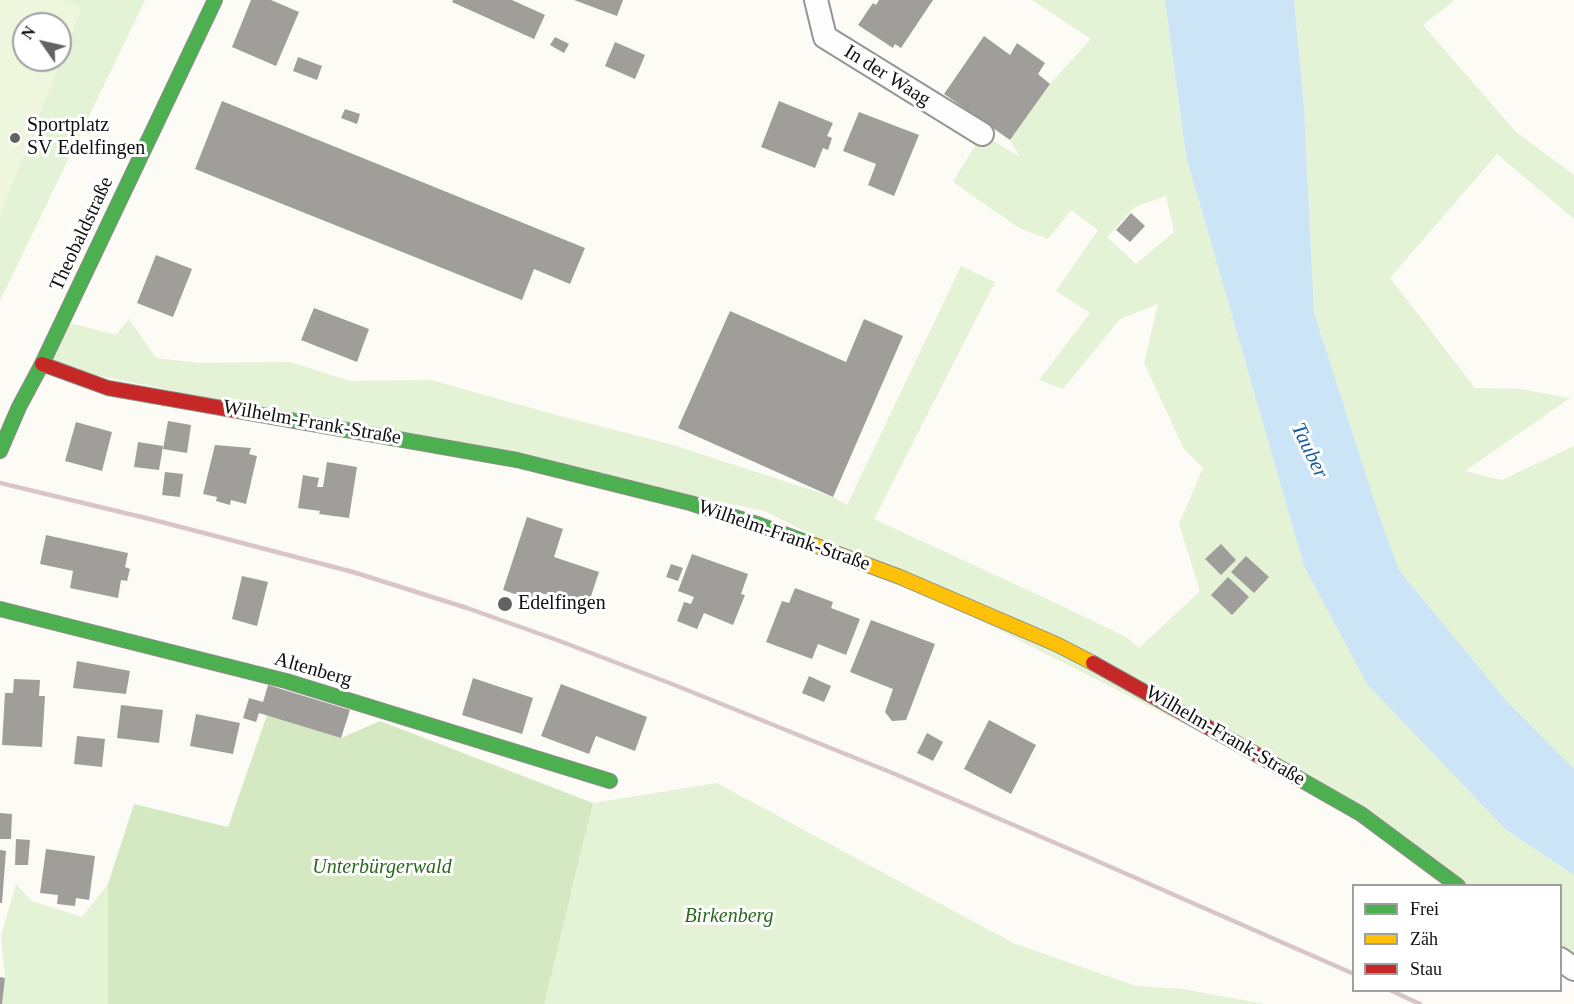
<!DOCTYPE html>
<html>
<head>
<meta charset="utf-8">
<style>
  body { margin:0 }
  #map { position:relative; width:1574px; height:1004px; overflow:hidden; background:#fcfbf5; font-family:Georgia,serif }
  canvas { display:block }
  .legend { position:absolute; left:1352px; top:884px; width:210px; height:108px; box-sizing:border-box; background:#fff; border:2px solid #9f9f9f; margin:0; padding:8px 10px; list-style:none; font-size:18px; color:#0f0f0f }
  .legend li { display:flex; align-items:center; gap:12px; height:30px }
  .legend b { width:30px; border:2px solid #9f9f9f }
  .north { position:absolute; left:12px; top:12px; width:60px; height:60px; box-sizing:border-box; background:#fff; border:2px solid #9f9f9f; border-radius:50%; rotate:304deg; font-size:16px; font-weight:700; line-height:24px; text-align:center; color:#0f0f0f }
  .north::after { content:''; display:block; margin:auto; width:21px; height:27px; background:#626260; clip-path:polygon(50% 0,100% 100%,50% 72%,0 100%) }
</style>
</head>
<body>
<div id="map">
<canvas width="1574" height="1004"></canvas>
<ul class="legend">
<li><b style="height:8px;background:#4caf50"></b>Frei</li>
<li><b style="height:8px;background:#ffc107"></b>Zäh</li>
<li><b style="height:8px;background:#c62828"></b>Stau</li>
</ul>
<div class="north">N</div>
</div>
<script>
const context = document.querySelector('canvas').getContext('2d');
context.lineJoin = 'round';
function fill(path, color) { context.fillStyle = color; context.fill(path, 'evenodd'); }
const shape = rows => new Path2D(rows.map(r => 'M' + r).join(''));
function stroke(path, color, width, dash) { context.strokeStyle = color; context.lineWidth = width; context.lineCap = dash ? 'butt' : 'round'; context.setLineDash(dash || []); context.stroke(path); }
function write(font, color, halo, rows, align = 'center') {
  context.font = font + ' Georgia,serif'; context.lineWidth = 6; context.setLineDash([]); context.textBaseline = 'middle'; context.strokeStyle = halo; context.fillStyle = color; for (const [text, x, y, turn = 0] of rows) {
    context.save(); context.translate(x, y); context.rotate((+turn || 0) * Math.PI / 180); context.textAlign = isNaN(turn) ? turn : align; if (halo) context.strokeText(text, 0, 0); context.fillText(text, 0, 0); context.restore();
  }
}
const green = shape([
  [62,0,145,0,0,301,0,215,81,8],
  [1032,0,1165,0,1186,156,1304,566,1368,684,1506,830,1574,875,1574,969,1561,959,1560,886,1458,885,1361,814,765,511,42,364,62,321,116,335,129,319,156,358,199,363,290,362,350,381,431,380,560,416,670,444,833,497,847,505,961,266,995,282,874,519,1047,599,1126,637,1139,648,1200,591,1179,524,1203,468,1184,449,1144,363,1158,304,1120,319,1063,389,1039,380,1090,313,1056,291,1098,230,1071,210,1048,239,1019,228,953,182,982,134,1020,157,1010,140,1050,84,1091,39],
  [1166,196,1174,232,1136,264,1107,237,1135,207],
  [1294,0,1455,0,1423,25,1516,132,1574,175,1574,219,1497,154,1390,278,1475,388,1520,389,1570,398,1465,471,1502,480,1574,446,1574,769,1506,700,1399,570,1376,506,1314,312,1304,106],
  [717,783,1013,943,1136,986,1182,989,1265,1004,500,1004,572,891,593,803],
  [16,884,32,901,82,917,108,884,108,1004,2,1004,5,978,1,936]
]);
const forest = shape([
  [267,715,341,738,380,721,593,803,544,1004,108,1004,108,884,134,804,228,827]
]);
const pitch = shape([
  [0,0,62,0,81,7,0,215],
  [24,24,60,24,60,60,24,60]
]);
const water = shape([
  [1165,0,1294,0,1304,106,1314,312,1376,506,1399,570,1506,700,1574,769,1574,875,1506,830,1367,684,1304,566,1186,156]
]);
const building = shape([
  [251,0,271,0,299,12,276,66,232,47],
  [453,0,512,0,545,15,534,39,452,2],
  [574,0,623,0,617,16],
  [879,0,933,0,901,48,895,44,893,48,858,25,873,3,876,5],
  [984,36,1010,55,1017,43,1045,63,1038,74,1050,84,1010,140,944,94],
  [555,37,569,44,564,53,550,45],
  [615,42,645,55,635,79,605,66],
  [298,57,322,66,317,80,293,71],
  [222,101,585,248,570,284,534,269,522,300,195,169],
  [779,101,833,123,827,136,832,138,828,150,823,148,815,168,761,147],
  [345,109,360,114,357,124,341,118],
  [859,112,919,135,894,196,868,185,876,164,843,151],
  [1131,213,1145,226,1130,242,1116,230],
  [156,255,192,269,173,317,137,303],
  [314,308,369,329,357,362,301,340],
  [730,311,846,362,864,319,903,336,833,497,678,428],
  [168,421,191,425,187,453,163,449],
  [76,422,112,432,102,471,65,461],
  [138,442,163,446,159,470,134,467],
  [215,445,251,448,249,454,257,456,246,504,231,500,230,505,216,501,217,497,203,494],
  [327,462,357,467,349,518,319,514,320,511,298,508,303,475,319,478,317,487,323,487],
  [165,472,183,474,180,497,162,495],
  [527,517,563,529,554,557,599,572,587,608,541,593,538,602,503,590],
  [46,535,128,553,125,567,130,569,127,581,121,580,118,598,70,588,73,571,40,564],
  [1221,544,1236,560,1221,575,1205,559],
  [692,554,748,574,741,594,745,595,733,625,704,613,697,629,677,621,684,602,691,604,694,597,678,591],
  [1246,556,1269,577,1254,593,1231,572],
  [671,564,683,568,678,581,666,577],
  [242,576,268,582,257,626,232,619],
  [1228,577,1249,597,1232,615,1211,595],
  [795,588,833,602,831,608,860,619,846,655,818,644,812,659,766,642,782,601,789,603],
  [871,620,935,644,906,720,892,721,885,712,893,689,850,672],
  [77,661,130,671,126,694,73,688],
  [809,676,831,686,824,702,802,693],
  [473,678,533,698,522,734,462,715],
  [14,679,40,680,39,696,45,696,42,747,2,745,5,693,13,693],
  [561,684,647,717,635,751,596,736,589,754,541,736],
  [268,685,350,710,341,738,259,713,256,722,243,718,249,698,263,702],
  [121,705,163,710,159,743,117,738],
  [196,714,240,723,233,754,190,746],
  [989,720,1036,745,1011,794,964,769],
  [927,733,943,742,933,761,917,753],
  [77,736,105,739,102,767,74,764],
  [0,813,12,814,11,839,0,839],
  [16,839,30,840,28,865,15,865],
  [46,849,95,856,89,900,76,898,75,906,57,904,58,895,40,893],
  [0,850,6,851,2,903,0,903],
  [0,977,5,978,2,1004,0,1004]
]);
const street = shape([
  [816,0,825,37,982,134],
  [1560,959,1574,969]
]);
const fast = shape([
  [244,412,517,460,690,503,760,525,814,545],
  [0,451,19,407,42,364,215,0],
  [0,609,286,681,610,781],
  [1261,757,1361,814,1458,886]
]);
const slow = shape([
  [814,545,900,577,1056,644,1093,663]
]);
const jam = shape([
  [42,364,108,388,244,412],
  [1093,663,1261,757]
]);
const rail = shape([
  [0,483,154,520,353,572,467,608,557,640,672,684,895,774,1088,857,1354,974],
  [1390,990,1420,1004]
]);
const markers = [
  [15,138,6,"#626260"],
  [505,604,8,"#626260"]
];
const streetNames = [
  ["In der Waag",887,76,32],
  ["Theobaldstraße",82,234,-65],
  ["Wilhelm-Frank-Straße",312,423,10],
  ["Wilhelm-Frank-Straße",784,536,19],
  ["Altenberg",313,670,16],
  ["Wilhelm-Frank-Straße",1225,736,30]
];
const poiNames = [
  ["Sportplatz",27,126],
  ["SV Edelfingen",27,149],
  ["Edelfingen",518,604]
];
const parkNames = [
  ["Unterbürgerwald",382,868],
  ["Birkenberg",729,917]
];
const waterNames = [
  ["Tauber",1309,451,64]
];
fill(green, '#e4f2d5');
fill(forest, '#d4e9c2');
fill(pitch, '#eef6de');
fill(water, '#cbe5f6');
fill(building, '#a09e9a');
stroke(street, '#969593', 26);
stroke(fast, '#8c8c89', 16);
stroke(slow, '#8c8c89', 16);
stroke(jam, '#8c8c89', 16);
stroke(street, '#fffefe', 22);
stroke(fast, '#4caf50', 14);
stroke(slow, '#ffc107', 14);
stroke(jam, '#c62828', 14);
stroke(rail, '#d9c5c5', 4.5);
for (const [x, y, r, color] of markers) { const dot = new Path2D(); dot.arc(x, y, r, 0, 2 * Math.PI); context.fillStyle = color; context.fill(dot); stroke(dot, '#fff', 2); }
write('20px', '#0f0f0f', '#fff', streetNames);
write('20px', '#0f0f0f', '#fff', poiNames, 'left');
write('italic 20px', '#29691e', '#fff', parkNames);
write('italic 21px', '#165ea4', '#fff', waterNames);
</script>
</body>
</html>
